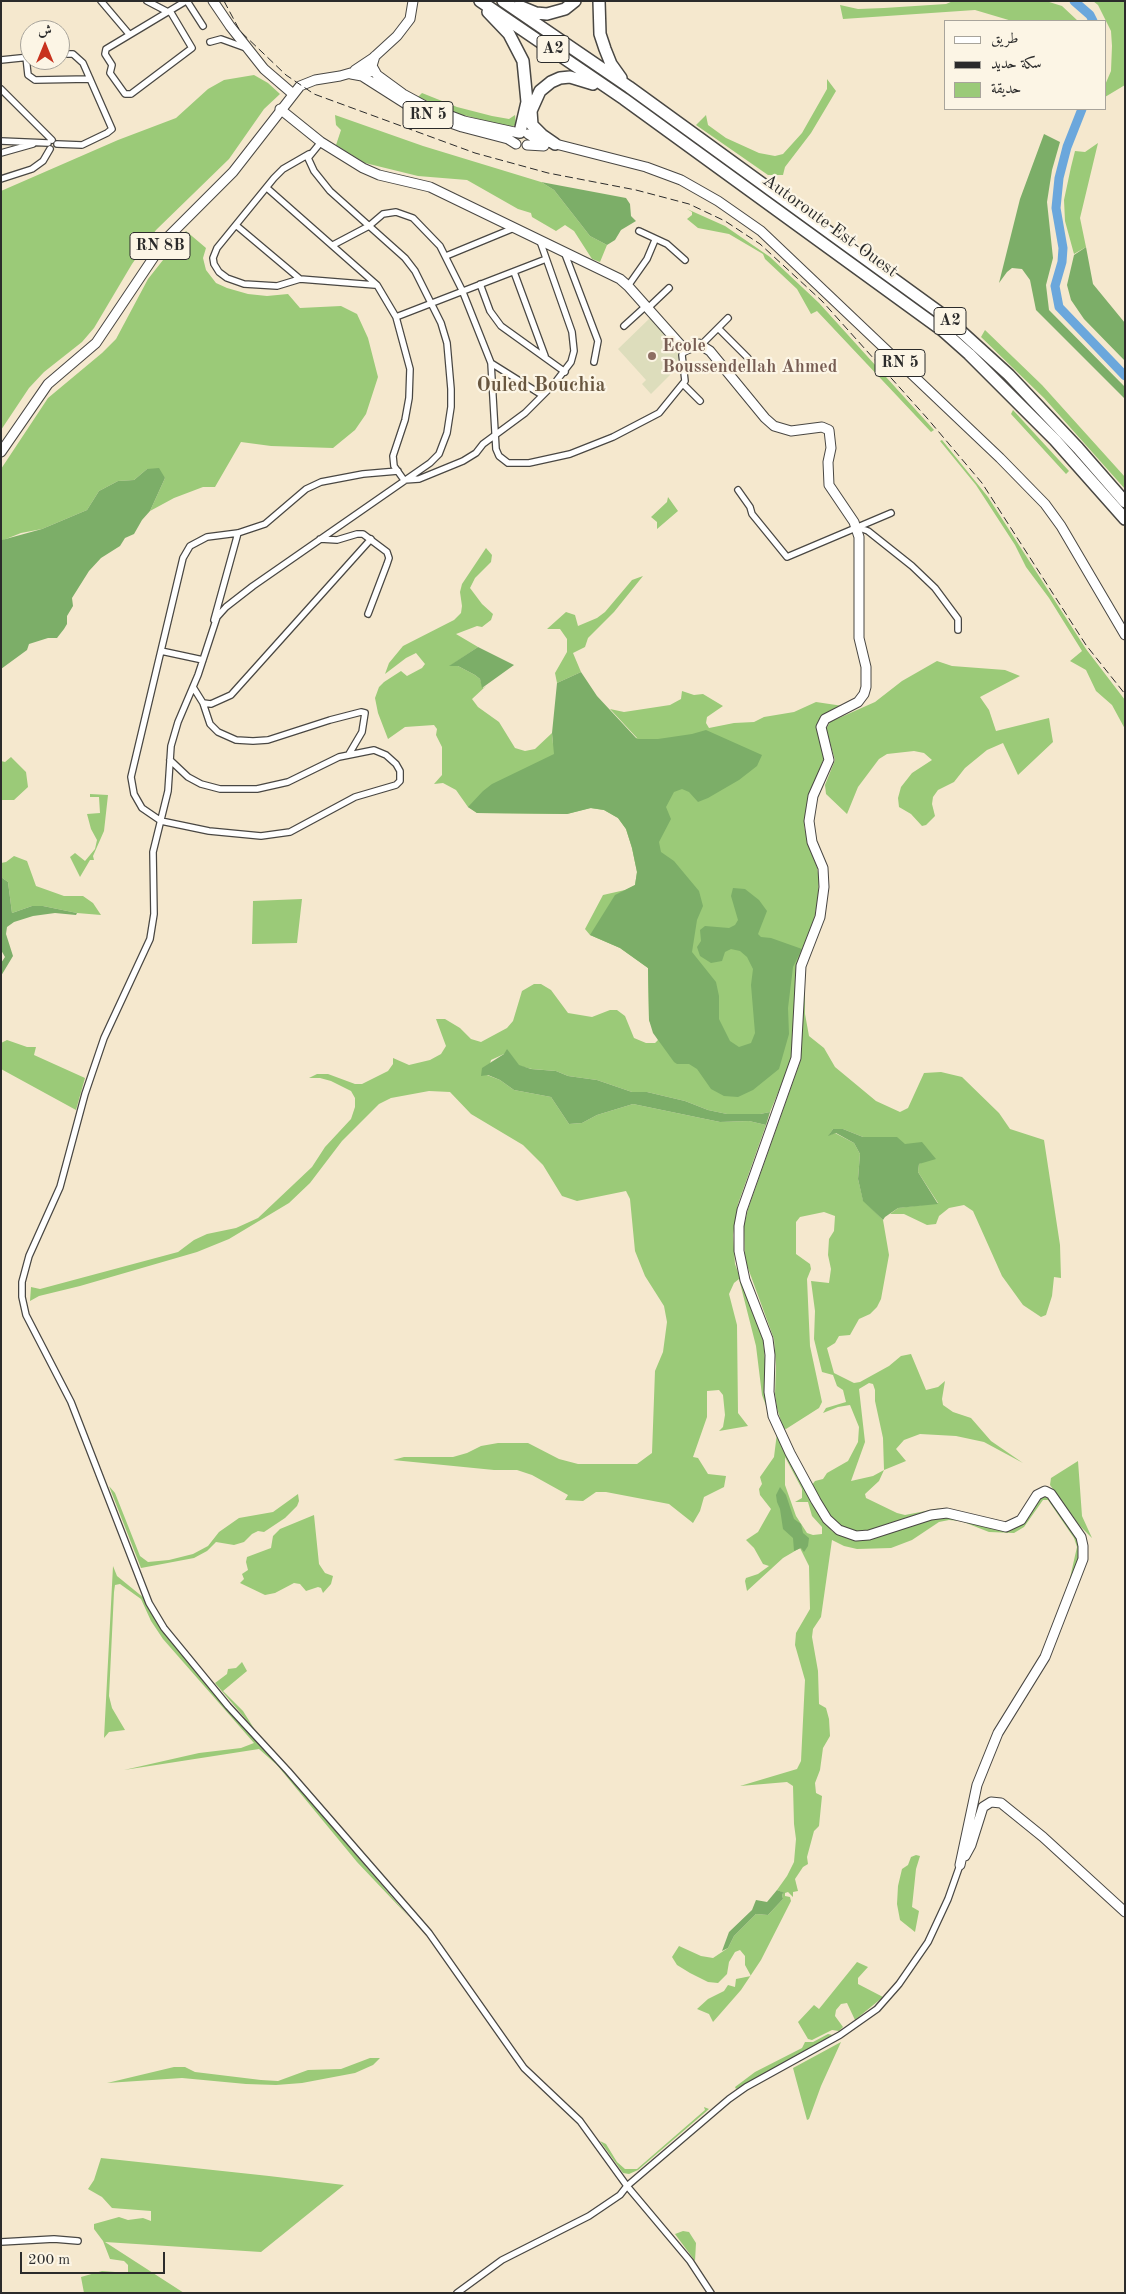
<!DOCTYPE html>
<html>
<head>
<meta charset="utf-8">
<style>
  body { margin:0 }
  #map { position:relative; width:1126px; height:2294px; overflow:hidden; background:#f5e8ce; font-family:"Old Standard TT",Amiri,serif }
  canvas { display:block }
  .frame { position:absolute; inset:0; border:2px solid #2b2b2b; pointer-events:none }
  .legend { position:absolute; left:944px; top:20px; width:162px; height:90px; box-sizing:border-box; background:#fcf5e5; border:1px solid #a8a49b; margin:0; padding:6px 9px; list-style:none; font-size:15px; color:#2b2b2b }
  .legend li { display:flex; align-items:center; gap:10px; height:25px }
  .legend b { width:25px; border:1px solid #a8a49b }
  .north { position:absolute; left:20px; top:20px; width:50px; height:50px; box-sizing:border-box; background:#fcf5e5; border:1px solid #a8a49b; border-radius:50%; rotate:0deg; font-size:14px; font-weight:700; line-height:20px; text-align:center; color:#2b2b2b }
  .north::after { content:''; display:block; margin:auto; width:18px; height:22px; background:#c8321e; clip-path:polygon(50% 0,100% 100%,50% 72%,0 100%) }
  .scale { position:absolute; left:20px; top:2252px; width:145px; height:22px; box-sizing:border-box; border:2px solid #2b2b2b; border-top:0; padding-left:6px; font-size:15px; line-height:18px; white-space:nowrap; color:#2b2b2b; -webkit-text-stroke:4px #fcf5e5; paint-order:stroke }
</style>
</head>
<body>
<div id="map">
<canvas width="1126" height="2294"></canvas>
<div class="frame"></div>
<ul class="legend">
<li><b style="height:6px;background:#fff"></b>طريق</li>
<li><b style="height:6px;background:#2b2b2b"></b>سكة حديد</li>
<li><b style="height:14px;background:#9bca78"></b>حديقة</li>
</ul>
<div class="north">ش</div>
<div class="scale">200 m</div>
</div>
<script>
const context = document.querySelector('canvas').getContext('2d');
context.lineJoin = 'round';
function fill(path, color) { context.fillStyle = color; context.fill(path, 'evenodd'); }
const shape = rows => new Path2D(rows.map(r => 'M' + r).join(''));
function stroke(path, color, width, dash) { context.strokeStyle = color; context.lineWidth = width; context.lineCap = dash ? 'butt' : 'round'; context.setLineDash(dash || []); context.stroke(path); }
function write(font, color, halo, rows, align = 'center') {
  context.font = font + ' "Old Standard TT",serif'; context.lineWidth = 4.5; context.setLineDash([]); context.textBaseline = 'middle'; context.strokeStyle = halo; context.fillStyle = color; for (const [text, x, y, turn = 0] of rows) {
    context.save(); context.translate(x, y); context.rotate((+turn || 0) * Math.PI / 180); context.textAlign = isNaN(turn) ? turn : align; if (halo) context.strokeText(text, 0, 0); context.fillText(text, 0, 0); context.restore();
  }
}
const built = shape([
  [650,318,682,351,670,375,651,394,642,384,646,380,618,349]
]);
const green = shape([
  [953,1,1046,1,1062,6,1078,21,1012,21,975,10,843,19,840,5,858,9,884,8,946,4],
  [1093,1,1124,1,1125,3,1125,85,1105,97,1105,85,1111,71,1112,46,1111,31,1098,5],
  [254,75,268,83,280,94,264,109,229,159,156,230,132,264,94,328,82,342,44,372,29,388,1,430,1,191,118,140,176,118,208,89,224,80],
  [827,79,836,91,811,133,785,167,783,175,768,175,696,125,706,115,708,125,726,138,759,153,775,156,783,154,802,133,827,89],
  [422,93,457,107,492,116,509,119,515,115,516,125,510,127,459,114,418,97],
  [335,115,423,146,541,182,554,190,590,236,607,245,600,262,592,259,574,231,565,225,556,231,532,217,531,213,518,209,467,180,418,176,365,163,336,145,341,130,336,125],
  [1098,143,1080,218,1086,247,1074,254,1065,221,1064,200,1071,167,1075,151,1085,152],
  [687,209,725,226,770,257,819,303,934,430,931,432,817,311,811,314,797,289,765,259,763,254,729,234,698,228,687,219,692,215,692,212],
  [186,231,206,248,203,258,206,270,216,283,227,288,248,294,267,296,288,294,300,308,341,306,357,314,368,338,378,377,366,414,355,430,333,448,271,446,241,442,215,487,203,487,174,498,150,511,165,478,147,469,134,480,118,481,99,491,87,510,42,529,21,533,1,541,1,469,48,398,102,353,116,339,148,279],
  [985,330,1042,385,1125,477,1125,489,1044,398,981,337],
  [1013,410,1069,471,1066,474,1011,414],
  [942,440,988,497,1086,649,1125,700,1125,729,1112,705,1096,691,1086,670,1070,661,1082,651,1049,598,1026,567,1015,545,976,485,940,441],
  [668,497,678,511,657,529,657,522,651,517,667,502],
  [486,548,492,555,491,562,475,578,470,588,482,604,493,614,491,620,482,627,477,626,456,634,478,647,450,666,458,666,475,675,480,679,483,688,486,686,472,699,478,707,499,722,515,748,525,751,535,749,552,733,553,744,637,738,610,709,624,712,670,705,681,699,682,691,694,695,703,694,723,706,707,717,706,723,709,728,734,723,754,722,764,717,794,712,816,702,843,706,821,718,817,727,824,758,808,799,804,826,809,847,817,867,819,879,818,898,812,931,802,949,796,972,792,1059,770,1112,760,1114,727,1114,708,1110,685,1101,647,1092,632,1092,597,1080,568,1076,556,1071,532,1069,519,1066,504,1054,491,1060,487,1075,500,1080,514,1090,551,1097,569,1124,582,1123,597,1115,633,1104,720,1122,749,1121,766,1125,738,1204,733,1235,735,1264,763,1340,771,1419,762,1395,756,1346,739,1279,734,1283,729,1294,737,1325,738,1413,748,1426,719,1431,723,1427,725,1415,723,1395,719,1390,707,1391,707,1417,693,1457,698,1458,708,1474,726,1476,724,1487,704,1497,700,1511,693,1523,669,1504,606,1492,596,1492,583,1501,565,1500,568,1495,532,1475,517,1470,494,1470,393,1460,404,1457,453,1457,467,1453,481,1446,498,1443,528,1443,559,1459,578,1464,637,1464,652,1453,655,1371,663,1352,667,1322,664,1306,645,1276,635,1251,630,1199,626,1191,577,1201,562,1196,543,1165,523,1145,471,1114,450,1092,429,1091,391,1098,379,1104,342,1141,310,1183,289,1203,229,1239,197,1252,80,1286,39,1296,30,1301,31,1287,40,1289,178,1252,194,1240,207,1234,236,1228,258,1218,312,1167,325,1147,351,1119,355,1107,355,1098,351,1091,331,1081,320,1078,309,1078,317,1074,328,1074,355,1084,362,1084,388,1071,393,1064,393,1058,409,1065,430,1060,441,1054,446,1046,436,1019,445,1019,460,1028,471,1039,481,1042,507,1028,513,1021,522,991,534,984,541,984,551,990,568,1013,592,1017,610,1010,617,1010,625,1016,634,1038,646,1043,655,1043,658,1040,649,1020,648,968,620,948,590,935,585,929,603,895,625,890,635,885,637,872,632,848,626,829,618,818,604,810,590,808,567,814,477,813,468,807,456,790,443,783,434,784,442,775,442,747,436,735,437,729,434,725,405,727,388,739,378,713,375,698,379,687,384,682,401,671,407,676,422,668,425,664,416,653,406,658,385,674,389,663,403,646,454,620,461,613,462,606,460,592,462,584],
  [643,576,614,612,588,638,585,647,573,653,581,672,557,683,555,673,567,652,567,639,560,629,547,629,566,612,575,615,578,626,597,618,605,612,632,580],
  [937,661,952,666,1005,670,1020,676,980,697,989,710,996,731,1049,718,1053,742,1018,775,1003,743,987,750,965,768,954,782,938,790,933,797,932,804,935,816,926,825,922,826,911,814,899,807,898,798,901,787,912,773,932,760,924,753,914,751,887,754,879,759,858,787,847,814,826,794,825,785,835,760,826,729,830,722,875,702,902,681],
  [11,757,26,772,28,787,14,800,1,800,1,761,5,762],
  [90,794,108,795,104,831,93,856,94,860,90,860,80,877,70,857,75,853,85,861,95,849,97,840,91,829,87,814,100,813,99,797,90,797],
  [14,856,27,861,36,886,64,896,83,896,93,903,101,915,77,913,43,906,32,906,12,913,8,882,1,877,1,863,6,862],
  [302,899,297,943,252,944,253,901],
  [805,968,805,1014,809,1036,824,1048,835,1067,876,1101,900,1112,908,1108,924,1073,941,1072,962,1077,999,1113,1010,1129,1044,1140,1060,1245,1061,1278,1054,1277,1052,1296,1046,1315,1041,1317,1023,1305,1002,1276,973,1211,964,1205,949,1208,939,1216,936,1224,927,1225,904,1214,890,1214,898,1208,938,1203,918,1172,919,1164,925,1161,913,1145,904,1144,888,1137,863,1137,843,1129,833,1129,829,1135,835,1133,854,1143,860,1154,858,1179,863,1200,883,1220,889,1255,881,1299,877,1307,870,1314,859,1319,850,1335,839,1336,835,1343,827,1348,834,1373,854,1383,860,1382,889,1366,901,1356,911,1354,926,1390,938,1387,945,1381,942,1399,943,1405,953,1412,971,1418,991,1441,1023,1463,984,1442,956,1436,920,1434,904,1440,896,1449,906,1461,884,1470,879,1481,865,1494,866,1498,897,1513,905,1515,941,1508,861,1533,842,1529,831,1518,812,1485,815,1481,823,1479,827,1473,848,1461,858,1442,859,1427,850,1405,838,1407,823,1413,826,1408,846,1402,843,1390,837,1386,833,1375,822,1372,814,1339,815,1311,811,1281,829,1283,831,1269,828,1255,829,1239,834,1231,835,1216,824,1212,800,1217,796,1222,796,1254,810,1264,811,1269,807,1279,810,1346,822,1402,819,1408,786,1429,783,1428,777,1408,775,1394,776,1366,774,1339,745,1260,744,1226,748,1209,801,1059,801,1008],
  [869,1383,873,1384,875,1390,875,1401,883,1438,884,1470,873,1476,851,1481,865,1442,859,1389],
  [7,1040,27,1047,36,1047,34,1055,85,1078,76,1110,1,1069,1,1043],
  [777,1433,821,1517,832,1531,841,1536,856,1540,936,1517,954,1517,998,1530,1006,1530,1014,1529,1023,1522,1041,1496,1045,1495,1072,1529,1078,1541,1078,1559,1067,1591,1077,1547,1074,1538,1048,1500,1043,1500,1024,1527,1014,1533,989,1532,961,1521,949,1520,939,1522,912,1540,891,1548,857,1549,844,1546,832,1540,821,1617,813,1629,812,1637,818,1671,819,1704,826,1708,829,1719,830,1736,823,1748,820,1770,815,1783,816,1793,822,1796,819,1826,814,1831,807,1857,808,1864,803,1867,795,1879,798,1891,793,1892,793,1897,788,1892,785,1893,785,1896,790,1897,791,1901,761,1960,741,1990,713,2022,709,2014,697,2009,708,1999,724,1991,728,1985,735,1987,736,1979,751,1976,745,1965,745,1956,740,1950,735,1952,729,1962,727,1974,718,1983,708,1982,690,1973,677,1965,672,1957,679,1946,701,1956,713,1958,728,1948,734,1936,756,1914,768,1915,783,1899,782,1894,784,1893,777,1890,787,1876,794,1862,796,1839,794,1824,793,1786,787,1782,740,1786,797,1769,801,1761,805,1680,795,1645,796,1633,810,1609,809,1566,800,1548,783,1558,747,1591,745,1581,746,1578,758,1574,769,1566,763,1564,754,1548,746,1540,758,1532,771,1509,760,1495,759,1489,762,1484,760,1477,774,1457],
  [785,1457,802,1489,802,1498,795,1502,808,1502,812,1516,822,1527,822,1534,813,1535,807,1533,796,1516,785,1485],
  [1078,1461,1082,1516,1092,1538,1080,1526,1050,1485,1051,1478],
  [109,1486,115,1493,140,1556,148,1562,169,1560,193,1554,208,1546,219,1532,239,1518,273,1512,298,1494,299,1501,297,1506,285,1518,264,1532,258,1531,252,1534,244,1542,234,1545,216,1542,207,1551,194,1558,141,1568],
  [314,1515,319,1564,325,1573,333,1576,331,1584,323,1593,321,1588,318,1587,306,1591,300,1584,294,1583,275,1593,265,1595,240,1583,244,1579,242,1574,248,1570,246,1562,247,1557,271,1548,273,1536,280,1529],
  [113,1566,117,1576,144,1598,162,1630,225,1706,285,1772,409,1917,357,1862,277,1765,259,1749,124,1770,199,1753,241,1748,254,1743,163,1639,151,1621,141,1599,120,1584,115,1585,114,1592,109,1696,112,1708,125,1730,109,1732,104,1738],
  [242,1662,247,1671,223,1691,243,1711,255,1730,215,1683,227,1674,228,1669,236,1668],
  [916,1855,920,1856,916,1869,912,1907,919,1911,915,1932,900,1920,897,1904,898,1886,902,1869,908,1865,911,1857],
  [857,1962,868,1967,858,1978,858,1984,883,1997,855,2020,847,2003,841,2004,836,2010,835,2016,843,2027,839,2031,832,2030,812,2040,808,2039,798,2022,814,2005,819,2009],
  [828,2034,833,2035,736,2089,735,2087,755,2072,802,2048,805,2042,813,2042],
  [841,2042,821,2086,809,2119,807,2120,793,2068],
  [370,2058,380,2058,373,2065,355,2073,302,2083,276,2085,246,2084,182,2078,107,2083,174,2067,185,2067,195,2072,261,2080,278,2081,308,2070,341,2069],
  [704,2107,709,2109,638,2170,629,2174,623,2173,600,2141,606,2144,617,2162,625,2169,637,2169,705,2110],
  [101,2158,269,2176,344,2185,261,2252,105,2242,184,2293,84,2293,81,2277,102,2271,128,2273,128,2265,124,2261,110,2259,103,2241,94,2229,94,2224,119,2217,128,2220,143,2218,151,2221,151,2211,112,2208,102,2197,88,2189,94,2180],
  [683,2231,689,2232,696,2243,695,2261,675,2234]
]);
const forest = shape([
  [1044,134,1060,142,1052,170,1047,202,1053,258,1046,285,1049,310,1125,387,1125,399,1036,310,1030,280,1022,269,1012,268,1007,272,999,283,1020,199],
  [541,182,626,198,630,204,631,216,636,221,621,230,615,240,607,245,590,236,554,190],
  [1086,247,1093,284,1125,323,1125,361,1084,319,1071,300,1067,285,1074,255],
  [159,468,165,478,150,511,142,520,134,534,125,538,120,546,101,558,89,571,72,598,73,606,67,616,67,624,64,629,57,638,48,638,29,644,27,650,1,669,2,540,42,529,87,510,99,491,118,481,134,480,147,469],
  [478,647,514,665,482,688,480,679,475,675,458,666,449,666],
  [581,672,597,696,637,739,658,739,692,734,706,730,762,755,757,766,739,780,708,798,698,802,689,792,682,789,674,792,666,807,671,819,659,842,661,852,674,861,699,891,703,906,697,920,692,952,716,982,719,996,719,1019,730,1041,739,1047,751,1043,755,1033,751,985,753,969,747,957,740,951,731,949,725,952,722,961,711,963,700,956,697,947,701,941,700,930,705,926,729,928,735,925,738,920,731,896,733,888,745,889,759,900,767,911,758,934,761,937,771,938,802,949,793,967,788,1008,789,1034,779,1069,753,1090,738,1097,724,1096,711,1089,697,1069,689,1064,677,1064,674,1062,653,1033,649,1020,648,968,620,948,590,935,615,895,635,885,637,872,632,848,626,829,618,818,604,810,591,808,567,814,477,813,468,807,483,791,492,784,554,754,552,733,557,683],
  [1,877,8,882,12,913,32,906,43,906,77,913,76,915,55,913,33,916,14,922,7,927,6,934,13,956,1,976,1,963,5,957,1,950],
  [507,1049,519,1065,531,1069,556,1071,568,1076,597,1080,632,1092,647,1092,685,1101,708,1110,727,1114,760,1114,770,1112,766,1125,749,1121,720,1122,633,1104,597,1115,582,1123,569,1124,551,1097,514,1090,500,1080,488,1075,481,1076,482,1068,504,1054],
  [833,1129,843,1129,863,1137,897,1137,905,1144,922,1142,936,1159,919,1164,918,1172,938,1204,898,1208,885,1217,883,1220,863,1201,858,1179,860,1154,854,1143,836,1133,828,1136],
  [780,1487,786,1495,794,1519,801,1524,803,1533,809,1538,808,1546,804,1552,801,1548,794,1551,793,1538,783,1529,780,1509,777,1502,776,1495],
  [777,1890,785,1893,782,1894,783,1899,768,1915,756,1914,734,1936,728,1948,722,1951,729,1932,752,1910,756,1900,767,1902]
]);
const river = shape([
  [1074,1,1090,15,1093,21],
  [1082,109,1067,147,1059,178,1056,208,1063,248,1062,262,1055,286,1059,307,1125,376]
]);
const street = shape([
  [101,1,129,34],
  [147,1,168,12],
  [187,1,203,26],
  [170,11,192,48,131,94,125,94,110,73,112,65,105,54,106,49,186,1],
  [210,42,221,39,246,48],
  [26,57,28,75,35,80,90,79],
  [1,60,30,57],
  [1,89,52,140],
  [1,141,48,143],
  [321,142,308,158,314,171,330,191,405,258,415,271,441,323,447,343,451,389,451,407,447,433,439,454,430,463,253,586,226,607,217,617,198,675,178,722,171,746,168,791,153,852,154,914,150,939,104,1038,85,1094,60,1187,29,1256,22,1282,22,1297,26,1315,71,1402,149,1603,164,1628,228,1706,288,1771,429,1933,524,2068,580,2121,627,2186,729,2099,746,2087,840,2035,877,2009,899,1984,928,1942,948,1899,960,1865],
  [57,144,82,145,107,133,112,129,83,63,73,54,60,54],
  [1,153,33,144],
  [1,179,32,169,43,161,50,149],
  [267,188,377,285,396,317,410,369,409,398,405,420,393,456,394,466,404,480,419,479,463,461,476,453,483,444,525,413,554,384,571,362,574,351,572,332,540,241],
  [237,226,300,279,375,285],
  [639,231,667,244,685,260],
  [333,245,369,226,383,214,396,212,413,218,440,246,462,290,491,363,496,449,499,456,508,463,529,463,570,454,613,437,659,413,685,381,682,355,685,350],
  [565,254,598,341,594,362],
  [446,256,514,228],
  [514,272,545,356],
  [300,279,277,286,244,284,227,278,219,272,214,264,213,258,217,248,274,178,283,169,309,154],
  [480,284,490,311,501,326,565,372],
  [628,286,647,259,655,240],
  [648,308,669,288],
  [396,317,546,259],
  [624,326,646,306],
  [718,328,748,358],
  [701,345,728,318],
  [491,363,542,395],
  [683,384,700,401],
  [738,490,750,507,752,514,787,557,891,513],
  [857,527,868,531,912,566,935,588,958,619,958,630],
  [320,539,337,540,357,534,363,534,387,552,389,558,387,564,368,614],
  [214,620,238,533],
  [161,651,203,660],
  [193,687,203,703,211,704,231,695,371,539],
  [203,703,210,724,218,732,236,740,253,741,268,740,330,720,361,712,365,713,362,732,349,754],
  [170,760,188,777,201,784,220,789,257,789,288,782,339,757,374,750,386,755,396,764,400,771,400,781,396,785,355,797,290,832,261,836,209,831,161,821,142,808,134,794,131,777,183,558,190,546,207,537,238,533,265,524,306,489,321,482,363,474,398,471],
  [1,2242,54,2239,78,2241],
  [457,2293,502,2260,589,2216,620,2195,627,2186,690,2261,711,2293]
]);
const secondary = shape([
  [213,1,230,26,264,69,293,94],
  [280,109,321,142,363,168,379,175,430,187,620,279,628,286,685,350,699,344,710,351,765,418,774,426,791,431,822,427,829,430,831,448,828,462,829,485,854,522,859,537,859,638,866,667,866,687,864,694,858,702,825,719,821,727,829,760,813,796,809,821,812,842,823,868,824,887,820,917,801,966,796,1058,742,1210,739,1226,739,1251,745,1280,768,1339,770,1355,769,1392,773,1416,790,1453,816,1501,827,1519,839,1530,856,1536,869,1535,931,1515,947,1513,1006,1527,1021,1520,1037,1495,1045,1491,1051,1494,1081,1537,1083,1546,1083,1559,1045,1657,998,1733,977,1785,960,1865],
  [965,1856,971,1845,983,1807,991,1802,1001,1803,1043,1837,1125,1912]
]);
const primary = shape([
  [375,56,372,66,377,75,403,94,427,107,464,121,519,133],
  [355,70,373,58,397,36,410,19,413,1],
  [351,74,362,76,406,104,431,116,462,127,508,139,516,144],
  [528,134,536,139,646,167,681,180,718,201,761,231,1000,458,1045,504,1061,526,1125,635],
  [527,145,544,146],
  [1,452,48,384,96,343,166,239,233,172,300,86,315,80,340,76,361,70,375,72]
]);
const highway = shape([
  [480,1,624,99,942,330,969,354,1055,440,1125,519],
  [503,1,629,87,943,315,1009,375,1078,448,1125,502],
  [599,1,600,34,605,49,611,64,621,78],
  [519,6,536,13,547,14,565,9,575,1],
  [488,12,509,34,523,61,527,102,520,132],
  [555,144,542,135,532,125,531,111,540,91,551,82,560,78,570,77,593,84]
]);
const rail = shape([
  [224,1,240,31,286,75,314,94,475,153,548,173,636,190,689,204,725,221,760,244,822,301,927,418,982,483,1086,645,1125,694]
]);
const markers = [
  [652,356,5,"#8d6e63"]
];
const shields = [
  [553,49,32],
  [428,115,50],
  [160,246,60],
  [950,321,32],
  [900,363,50]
];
const shieldNames = [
  ["A2",553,49],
  ["RN 5",428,115],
  ["RN 8B",160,246],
  ["A2",950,321],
  ["RN 5",900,363]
];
const streetNames = [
  ["Autoroute Est-Ouest",830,226,36]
];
const educationNames = [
  ["Ecole",662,346],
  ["Boussendellah Ahmed",662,367]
];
const quarterNames = [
  ["Ouled Bouchia",541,386]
];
fill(built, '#ddddbc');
fill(green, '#9bca78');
fill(forest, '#7cae68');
stroke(river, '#6ba7dc', 9);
stroke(street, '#494743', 8);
stroke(secondary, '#494743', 11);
stroke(primary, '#494743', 11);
stroke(highway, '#494743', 14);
stroke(street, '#fff', 5.5);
stroke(secondary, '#fff', 9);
stroke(primary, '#fff', 9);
stroke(highway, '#fff', 11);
stroke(rail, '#2b2b2b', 1, [8, 4]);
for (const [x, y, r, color] of markers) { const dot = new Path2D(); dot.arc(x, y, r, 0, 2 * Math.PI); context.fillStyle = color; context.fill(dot); stroke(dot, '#fcf5e5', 2); }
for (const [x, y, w] of shields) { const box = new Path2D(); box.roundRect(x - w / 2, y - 13.5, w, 27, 4); context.fillStyle = '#fcf5e5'; context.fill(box); stroke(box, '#2b2b2b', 1); }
write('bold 16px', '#2b2b2b', null, shieldNames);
write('18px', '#2b2b2b', '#fcf5e5', streetNames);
write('bold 18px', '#785e54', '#fcf5e5', educationNames, 'left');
write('bold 20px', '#695740', '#fcf5e5', quarterNames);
</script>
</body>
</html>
